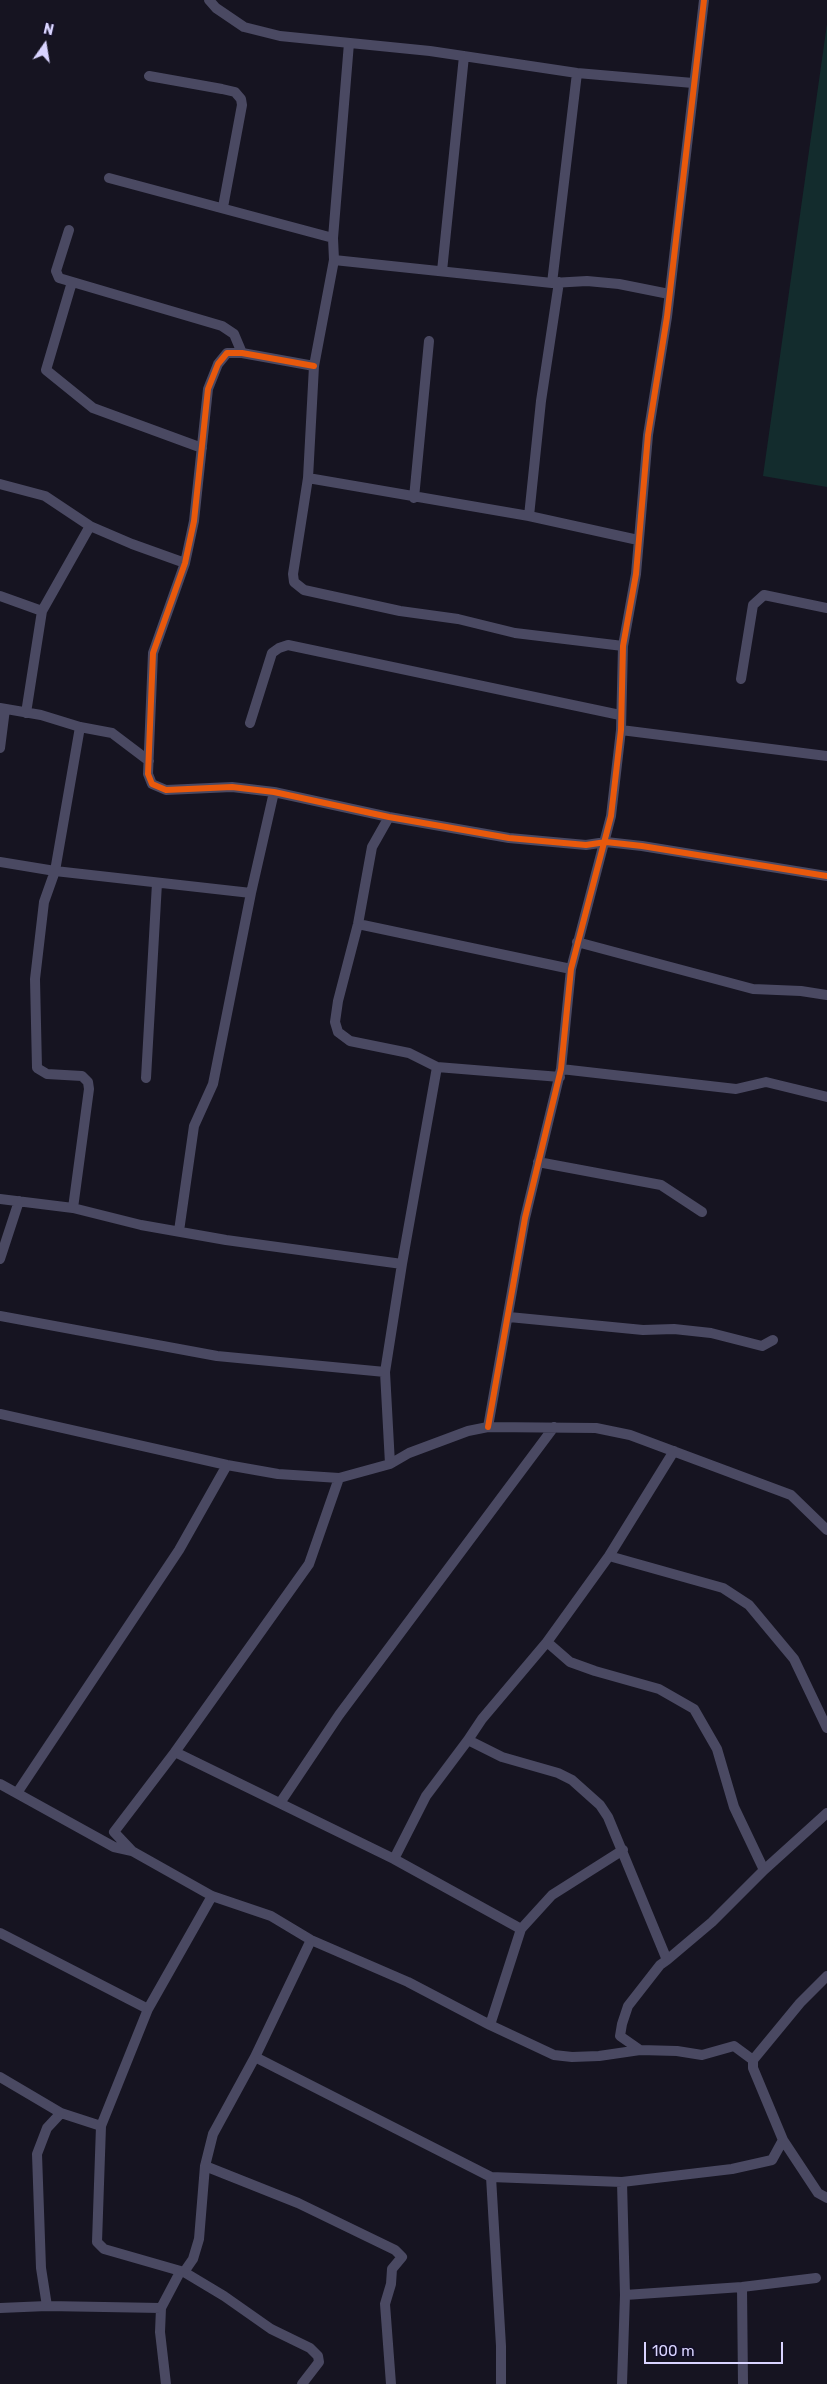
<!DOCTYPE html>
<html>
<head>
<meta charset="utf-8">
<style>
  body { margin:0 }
  #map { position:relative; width:827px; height:2384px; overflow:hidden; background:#161421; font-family:Rubik,sans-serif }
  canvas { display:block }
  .north { position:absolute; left:20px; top:20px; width:50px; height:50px; -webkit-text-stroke:4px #130f26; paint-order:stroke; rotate:13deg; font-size:14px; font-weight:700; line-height:20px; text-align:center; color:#d9d4ff }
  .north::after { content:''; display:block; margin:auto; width:18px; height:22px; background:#d9d4ff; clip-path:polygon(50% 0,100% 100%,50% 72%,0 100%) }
  .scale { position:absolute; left:644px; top:2342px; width:139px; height:22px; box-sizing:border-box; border:2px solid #d9d4ff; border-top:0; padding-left:6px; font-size:15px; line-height:18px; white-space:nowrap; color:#d9d4ff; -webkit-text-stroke:4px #130f26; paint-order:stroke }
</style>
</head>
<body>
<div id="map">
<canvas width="827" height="2384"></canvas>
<div class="north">N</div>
<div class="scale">100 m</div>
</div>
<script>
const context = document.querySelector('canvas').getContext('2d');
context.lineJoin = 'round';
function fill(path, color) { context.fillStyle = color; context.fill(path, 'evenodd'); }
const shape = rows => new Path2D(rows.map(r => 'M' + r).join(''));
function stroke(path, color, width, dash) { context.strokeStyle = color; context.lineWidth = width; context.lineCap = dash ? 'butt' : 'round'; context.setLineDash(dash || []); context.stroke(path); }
const green = shape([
  [827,24,827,487,763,476]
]);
const minor = shape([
  [209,0,216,8,244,27,280,36,430,51,577,73,693,83],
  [349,43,333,238,334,260,314,366,308,478,529,516,638,540],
  [149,76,222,89,235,92,241,99,242,105,223,207],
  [109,178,333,238],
  [69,230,56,271,59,278,222,326,234,334,242,353],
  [334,260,552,283,587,281,619,284,669,294],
  [442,271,464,56],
  [72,282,46,370,93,408,202,448],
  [552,283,577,73],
  [314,366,242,353,227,353,218,364,208,389,194,521,185,563,153,653,148,774,152,784,166,790,232,787,274,792,389,817,509,838,586,845,606,842,642,846,827,876],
  [308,478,293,574,294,582,304,590,400,611,458,619,515,633,623,646],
  [0,484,45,496,90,526,132,544,185,563],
  [414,498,429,341],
  [529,516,541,401,559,282],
  [0,596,42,611],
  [741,679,753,605,764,595,827,608],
  [0,708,41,715,80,727,112,733,149,761],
  [26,713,42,611,90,526],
  [250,723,272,653,279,648,288,645,620,715],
  [621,730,827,756],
  [0,748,5,709],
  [389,817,372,847,358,924,338,1001,335,1022,338,1032,350,1041,409,1053,437,1067,402,1264],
  [0,862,55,871,251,893],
  [358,924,571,969],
  [577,942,753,989,801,991,827,995],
  [437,1067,560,1077],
  [561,1069,736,1089,766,1082,827,1097],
  [146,1078,157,883],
  [538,1162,661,1185,702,1212],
  [0,1199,73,1208,141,1225,226,1240,402,1264,385,1372,390,1464],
  [73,1208,89,1089,88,1082,82,1076,47,1074,37,1068,35,979,44,902,55,871,80,727],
  [179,1231,194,1126,213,1084,251,893,274,792],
  [0,1259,19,1201],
  [0,1316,217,1356,385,1372],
  [509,1317,643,1330,674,1329,711,1333,762,1346,773,1340],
  [0,1414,227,1465,278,1474,339,1478,390,1464,409,1453,468,1431,488,1427,596,1428,630,1435,791,1495,827,1530],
  [488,1427,525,1218,561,1069,571,969,611,816,621,730,623,646,636,574,648,435,667,317,704,0],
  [609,1556,723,1588,749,1605,794,1659,827,1728],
  [547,1642,570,1662,595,1671,659,1689,694,1709,717,1749,734,1807,764,1870],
  [175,1752,394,1859,521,1929],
  [0,1784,114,1847,132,1851,212,1896,271,1916,311,1940,408,1982,490,2025,554,2055,572,2057,599,2056,640,2050,677,2051,702,2055,734,2046,753,2060,800,2003,827,1976],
  [17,1793,179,1550,227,1465],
  [280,1803,339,1715,554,1427],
  [132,1851,114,1832,175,1752,309,1564,339,1478],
  [394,1859,426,1796,468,1740],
  [212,1896,148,2009,101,2126,97,2242,104,2249,184,2272,224,2296,271,2329,310,2348,318,2356,319,2362,302,2384],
  [0,1933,148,2009],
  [667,1960,712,1922,764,1870,827,1813],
  [490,2025,521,1929,552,1895,623,1850],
  [640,2050,620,2036,622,2024,628,2006,660,1965,667,1960,608,1817,600,1805,572,1780,558,1773,502,1757,468,1740,482,1719,547,1642,609,1556,674,1451],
  [255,2057,491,2177,622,2182,732,2169,772,2160,783,2140],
  [753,2060,753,2068,783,2140,818,2193,827,2198],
  [0,2077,61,2113,101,2126],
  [205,2166,298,2203,395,2250,402,2257,392,2269,391,2284,385,2304,391,2384],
  [491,2177,501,2346,501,2384],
  [184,2272,193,2259,199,2239,205,2166,213,2134,255,2057,311,1940],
  [742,2287,743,2384],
  [625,2295,742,2287,816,2278],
  [47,2306,41,2268,37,2154,47,2128,61,2113],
  [0,2308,47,2306,161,2308],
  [166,2384,160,2332,161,2308,180,2272],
  [622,2384,625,2295,622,2182]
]);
const cycleway = shape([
  [314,366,242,353,227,353,218,364,208,389,194,521,185,563,153,653,148,774,152,784,166,790,232,787,274,792,389,817,509,838,586,845,606,842,642,846,827,876],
  [488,1427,525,1218,561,1069,571,969,611,816,621,730,623,646,636,574,648,435,667,317,704,0]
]);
fill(green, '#132c2d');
stroke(minor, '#4a4962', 10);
stroke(cycleway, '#e8590c', 6);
</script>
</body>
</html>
